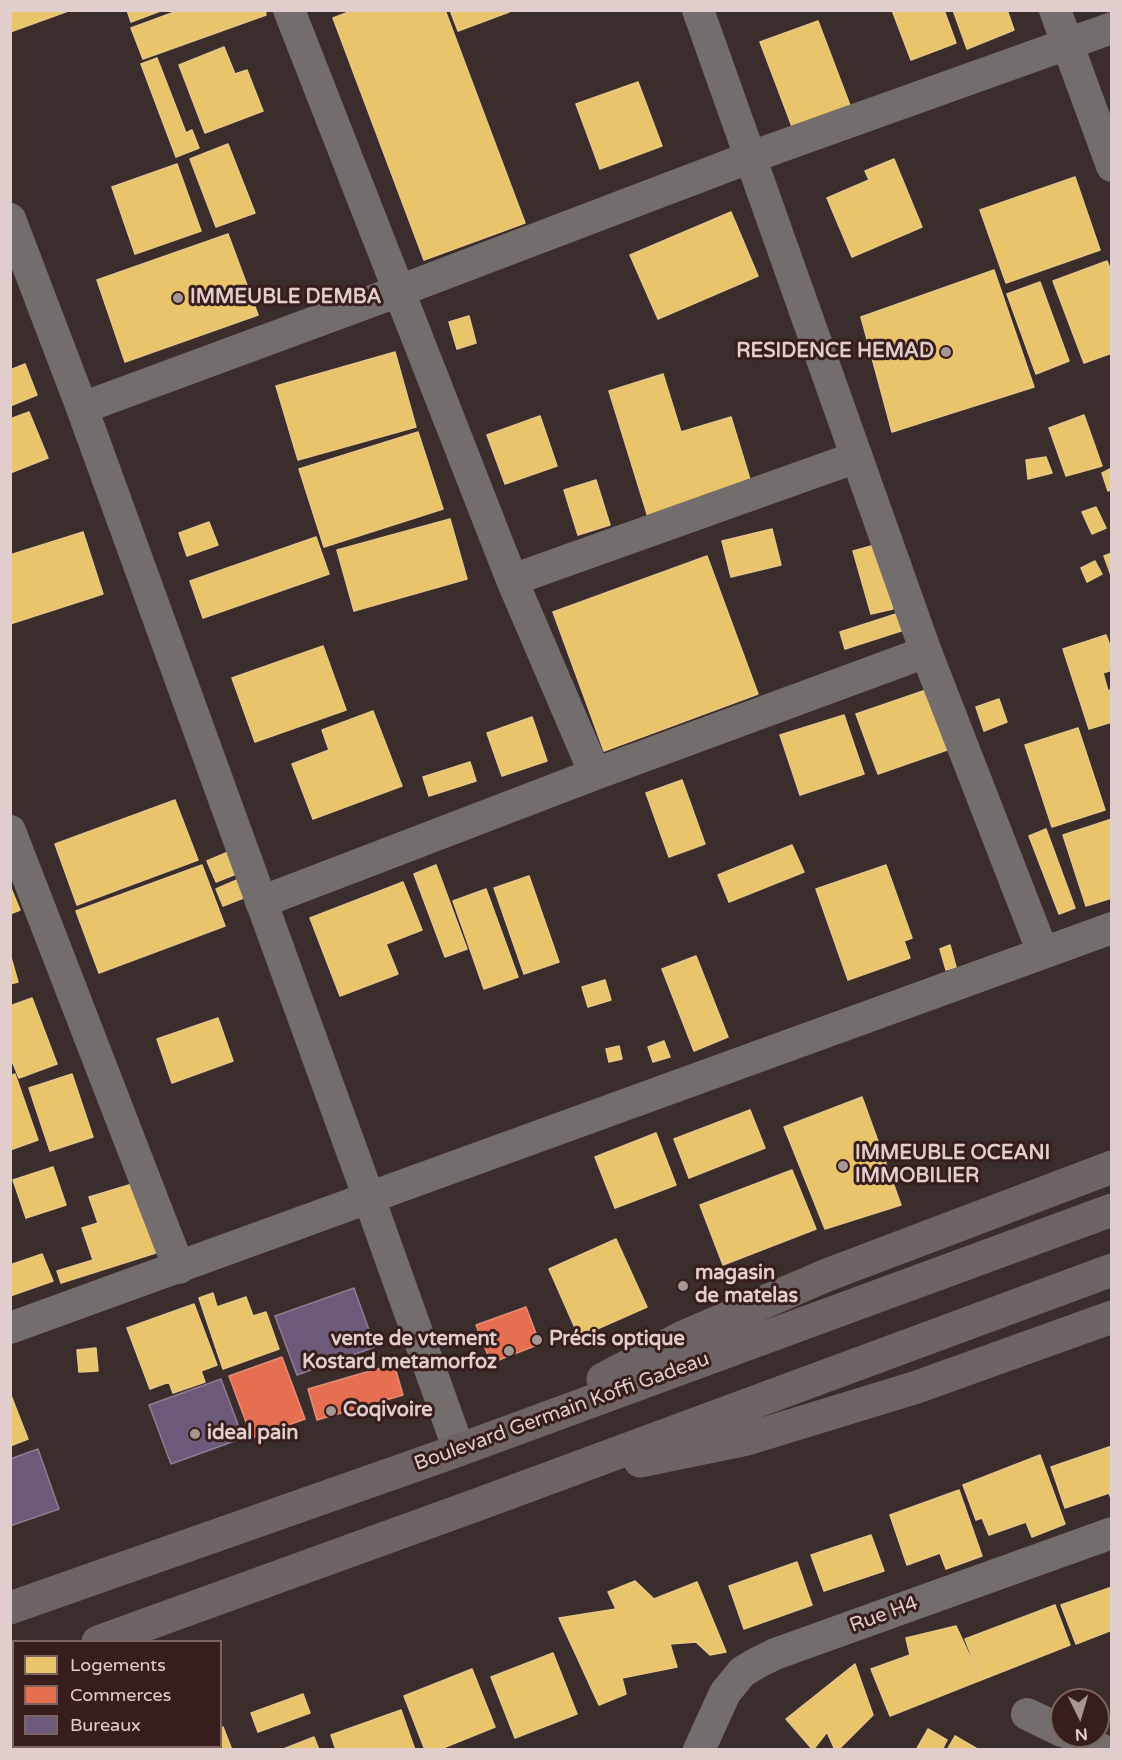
<!DOCTYPE html>
<html>
<head>
<meta charset="utf-8">
<style>
  body { margin:0 }
  #map { position:relative; width:1122px; height:1760px; overflow:hidden; background:#3b2d2b; font-family:"Varela Round",sans-serif }
  canvas { display:block }
  .frame { position:absolute; inset:0; border:12px solid #e1cecc; pointer-events:none }
  .legend { position:absolute; left:12px; top:1640px; width:210px; height:108px; box-sizing:border-box; background:#371d1b; border:2px solid #7b6462; margin:0; padding:8px 10px; list-style:none; font-size:18px; color:#e1cecc }
  .legend li { display:flex; align-items:center; gap:12px; height:30px }
  .legend b { width:30px; border:2px solid #7b6462 }
  .north { position:absolute; left:1050px; top:1688px; width:60px; height:60px; box-sizing:border-box; background:#371d1b; border:2px solid #7b6462; border-radius:50%; rotate:175deg; font-size:16px; font-weight:700; line-height:24px; text-align:center; color:#e1cecc }
  .north::after { content:''; display:block; margin:auto; width:21px; height:27px; background:#a79694; clip-path:polygon(50% 0,100% 100%,50% 72%,0 100%) }
</style>
</head>
<body>
<div id="map">
<canvas width="1122" height="1760"></canvas>
<div class="frame"></div>
<ul class="legend">
<li><b style="height:16px;background:#e9c46a"></b>Logements</li>
<li><b style="height:16px;background:#e76f51"></b>Commerces</li>
<li><b style="height:16px;background:#6d597a"></b>Bureaux</li>
</ul>
<div class="north">N</div>
</div>
<script>
const context = document.querySelector('canvas').getContext('2d');
context.lineJoin = 'round';
function fill(path, color) { context.fillStyle = color; context.fill(path, 'evenodd'); }
const shape = rows => new Path2D(rows.map(r => 'M' + r).join(''));
function stroke(path, color, width, dash) { context.strokeStyle = color; context.lineWidth = width; context.lineCap = dash ? 'butt' : 'round'; context.setLineDash(dash || []); context.stroke(path); }
function write(font, color, halo, rows, align = 'center') {
  context.font = font + ' "Varela Round",sans-serif'; context.lineWidth = 6; context.setLineDash([]); context.textBaseline = 'middle'; context.strokeStyle = halo; context.fillStyle = color; for (const [text, x, y, turn = 0] of rows) {
    context.save(); context.translate(x, y); context.rotate((+turn || 0) * Math.PI / 180); context.textAlign = isNaN(turn) ? turn : align; if (halo) context.strokeText(text, 0, 0); context.fillText(text, 0, 0); context.restore();
  }
}
const homes = shape([
  [10,10,71,10,10,32,10,10],
  [127,10,163,10,131,22,127,10],
  [180,10,265,10,266,15,143,59,131,28,180,10],
  [354,10,445,10,525,223,424,260,333,18,354,10],
  [450,10,509,10,509,12,458,31,450,10],
  [892,10,944,10,956,43,911,60,892,10],
  [953,10,1007,10,1014,30,967,49,953,10],
  [818,21,851,108,793,129,760,42,818,21],
  [224,47,235,74,247,70,263,111,205,133,179,65,224,47],
  [157,58,186,133,192,130,199,148,176,157,141,64,157,58],
  [638,82,662,146,600,169,576,104,638,82],
  [228,144,255,213,216,227,190,159,228,144],
  [894,159,922,227,852,257,827,198,869,180,865,171,894,159],
  [177,164,201,231,135,254,112,187,177,164],
  [1075,177,1100,250,1006,283,980,210,1075,177],
  [731,212,758,276,658,319,630,255,731,212],
  [228,234,258,315,125,362,97,280,228,234],
  [1107,261,1112,273,1112,353,1084,363,1053,281,1107,261],
  [994,270,1034,387,892,432,861,317,994,270],
  [1040,282,1069,361,1036,374,1007,294,1040,282],
  [469,316,476,343,457,349,449,322,469,316],
  [395,352,416,427,298,460,276,386,395,352],
  [25,364,37,395,10,406,10,370,25,364],
  [663,374,681,432,731,417,752,486,648,517,609,391,663,374],
  [29,412,48,458,10,473,10,419,29,412],
  [1084,415,1102,466,1066,476,1049,428,1084,415],
  [540,416,557,466,505,484,487,435,540,416],
  [418,432,443,509,324,547,299,469,418,432],
  [1046,457,1052,473,1028,479,1026,460,1046,457],
  [1112,468,1112,489,1108,491,1102,473,1112,468],
  [596,480,610,525,578,535,564,490,596,480],
  [1096,507,1106,528,1092,534,1082,512,1096,507],
  [450,519,467,579,354,611,337,550,450,519],
  [209,522,218,545,187,556,179,533,209,522],
  [772,529,781,565,731,577,722,541,772,529],
  [83,532,103,594,10,624,10,555,83,532],
  [316,537,329,574,203,618,190,581,316,537],
  [875,545,893,609,871,614,853,551,875,545],
  [1112,553,1112,578,1104,556,1112,553],
  [707,556,758,694,604,751,553,612,707,556],
  [1095,561,1102,574,1087,582,1081,568,1095,561],
  [899,613,904,630,845,649,840,632,899,613],
  [1106,635,1112,651,1112,670,1103,673,1108,691,1112,689,1112,722,1089,729,1063,649,1106,635],
  [323,646,346,710,255,742,232,678,323,646],
  [926,690,947,750,878,774,856,714,926,690],
  [999,699,1007,722,984,731,976,707,999,699],
  [373,711,402,786,313,819,292,764,329,750,322,730,373,711],
  [844,715,864,774,800,795,780,735,844,715],
  [532,717,547,761,502,776,487,733,532,717],
  [1078,728,1105,810,1052,827,1025,745,1078,728],
  [470,762,476,781,429,796,423,777,470,762],
  [682,780,705,844,669,857,646,793,682,780],
  [175,800,198,860,77,905,55,844,175,800],
  [1112,819,1112,898,1086,906,1063,835,1112,819],
  [1046,829,1075,908,1059,914,1029,836,1046,829],
  [792,845,804,872,729,902,718,875,792,845],
  [228,852,236,874,216,882,207,861,228,852],
  [202,865,225,926,99,973,76,911,202,865],
  [436,865,467,949,445,957,414,874,436,865],
  [886,865,912,938,904,941,910,958,848,980,816,889,886,865],
  [529,876,559,962,524,974,494,888,529,876],
  [239,879,246,897,223,906,216,889,239,879],
  [403,882,422,930,386,944,398,974,340,996,310,918,403,882],
  [10,886,20,910,10,914,10,886],
  [486,889,518,977,484,989,453,901,486,889],
  [950,945,956,967,946,970,940,949,950,945],
  [10,954,18,982,10,984,10,954],
  [696,956,728,1037,694,1051,662,969,696,956],
  [605,980,611,1000,588,1007,582,987,605,980],
  [32,998,57,1064,19,1078,10,1056,10,1006,32,998],
  [218,1018,233,1061,172,1083,157,1039,218,1018],
  [664,1041,670,1057,653,1062,648,1047,664,1041],
  [619,1046,622,1059,609,1062,606,1049,619,1046],
  [15,1074,38,1140,10,1150,10,1076,15,1074],
  [72,1074,93,1137,50,1151,29,1088,72,1074],
  [862,1097,901,1205,825,1229,784,1127,862,1097],
  [750,1110,765,1148,689,1178,674,1139,750,1110],
  [656,1133,676,1185,615,1208,595,1157,656,1133],
  [53,1167,66,1205,26,1218,13,1180,53,1167],
  [792,1170,816,1229,723,1265,700,1205,792,1170],
  [139,1182,162,1251,61,1283,57,1271,93,1260,82,1228,98,1223,89,1197,139,1182],
  [616,1239,647,1307,579,1337,549,1269,616,1239],
  [42,1254,53,1281,10,1296,10,1265,42,1254],
  [213,1293,217,1307,246,1297,253,1316,266,1312,279,1349,223,1369,199,1298,213,1293],
  [194,1304,217,1365,201,1371,205,1382,173,1393,169,1382,150,1389,127,1328,194,1304],
  [96,1348,98,1371,79,1372,77,1350,96,1348],
  [10,1393,28,1439,10,1446,10,1393],
  [1112,1446,1112,1501,1109,1493,1065,1508,1051,1467,1112,1446],
  [1040,1455,1065,1524,1032,1537,1026,1522,989,1535,982,1518,976,1520,963,1485,1040,1455],
  [959,1490,982,1556,946,1569,940,1553,907,1565,890,1515,959,1490],
  [871,1535,884,1571,824,1591,811,1555,871,1535],
  [797,1562,812,1605,744,1629,729,1586,797,1562],
  [635,1581,654,1599,697,1582,726,1652,710,1655,696,1642,670,1644,677,1667,622,1678,626,1694,599,1705,559,1618,616,1609,608,1592,635,1581],
  [1112,1587,1112,1630,1076,1644,1061,1605,1112,1587],
  [1055,1605,1070,1645,981,1680,965,1639,1055,1605],
  [956,1626,981,1680,890,1716,871,1669,910,1655,906,1638,956,1626],
  [553,1653,577,1714,515,1738,491,1677,553,1653],
  [855,1664,873,1715,838,1750,835,1750,827,1732,813,1750,786,1719,855,1664],
  [472,1669,495,1727,438,1750,425,1750,404,1696,472,1669],
  [303,1694,310,1713,258,1732,251,1713,303,1694],
  [401,1710,415,1750,336,1750,331,1735,401,1710],
  [223,1727,232,1750,191,1750,199,1746,220,1746,220,1728,223,1727],
  [928,1729,947,1740,942,1750,916,1750,928,1729],
  [955,1736,979,1750,947,1750,955,1736],
  [314,1737,319,1750,281,1750,314,1737]
]);
const shops = shape([
  [526,1307,540,1344,491,1363,476,1325,526,1307],
  [282,1357,305,1419,252,1438,229,1376,282,1357],
  [394,1364,403,1395,317,1420,308,1389,394,1364]
]);
const offices = shape([
  [354,1288,375,1347,297,1375,275,1316,354,1288],
  [221,1379,243,1438,171,1464,149,1405,221,1379],
  [38,1449,59,1509,10,1526,10,1459,38,1449]
]);
const minor = shape([
  [289,10,512,580,595,774],
  [698,10,926,652,1043,953],
  [1055,10,1112,166],
  [10,219,82,408,369,1198,459,1450],
  [82,408,399,291,751,157,1112,28],
  [512,580,857,457],
  [10,831,179,1268],
  [261,902,595,774,926,652],
  [10,1328,1112,928],
  [1027,1714,1062,1731],
  [1073,1736,1102,1750],
  [699,1750,725,1693,742,1672,757,1663,775,1654,1112,1533]
]);
const secondary = shape([
  [603,1379,681,1338,827,1275,1112,1167],
  [640,1461,747,1439,917,1387,1112,1317],
  [10,1608,459,1450,1112,1210],
  [98,1642,479,1504,1112,1270],
  [10,1673,14,1672]
]);
const markers = [
  [178,298,6,"#a79694"],
  [946,352,6,"#a79694"],
  [843,1166,6,"#a79694"],
  [683,1286,6,"#a79694"],
  [537,1340,6,"#a79694"],
  [509,1351,6,"#a79694"],
  [331,1411,6,"#a79694"],
  [195,1434,6,"#a79694"]
];
const poiNames = [
  ["IMMEUBLE DEMBA",190,298],
  ["RESIDENCE HEMAD",934,352,"right"],
  ["IMMEUBLE OCEANI",855,1154],
  ["IMMOBILIER",855,1177],
  ["magasin",695,1274],
  ["de matelas",695,1297],
  ["vente de vtement",497,1340,"right"],
  ["Kostard metamorfoz",497,1363,"right"],
  ["Précis optique",549,1340],
  ["Coqivoire",343,1411],
  ["ideal pain",207,1434]
];
const streetNames = [
  ["Boulevard Germain Koffi Gadeau",562,1412,-20],
  ["Rue H4",884,1615,-20]
];
fill(homes, '#e9c46a');
stroke(homes, '#e7c787', 1.5);
fill(shops, '#e76f51');
stroke(shops, '#e58c76', 1.5);
fill(offices, '#6d597a');
stroke(offices, '#907c93', 1.5);
stroke(minor, '#736d6d', 32);
stroke(secondary, '#6e6466', 33);
for (const [x, y, r, color] of markers) { const dot = new Path2D(); dot.arc(x, y, r, 0, 2 * Math.PI); context.fillStyle = color; context.fill(dot); stroke(dot, '#371d1b', 2); }
write('bold 20px', '#e1cecc', '#371d1b', poiNames, 'left');
write('20px', '#e1cecc', '#371d1b', streetNames);
</script>
</body>
</html>
